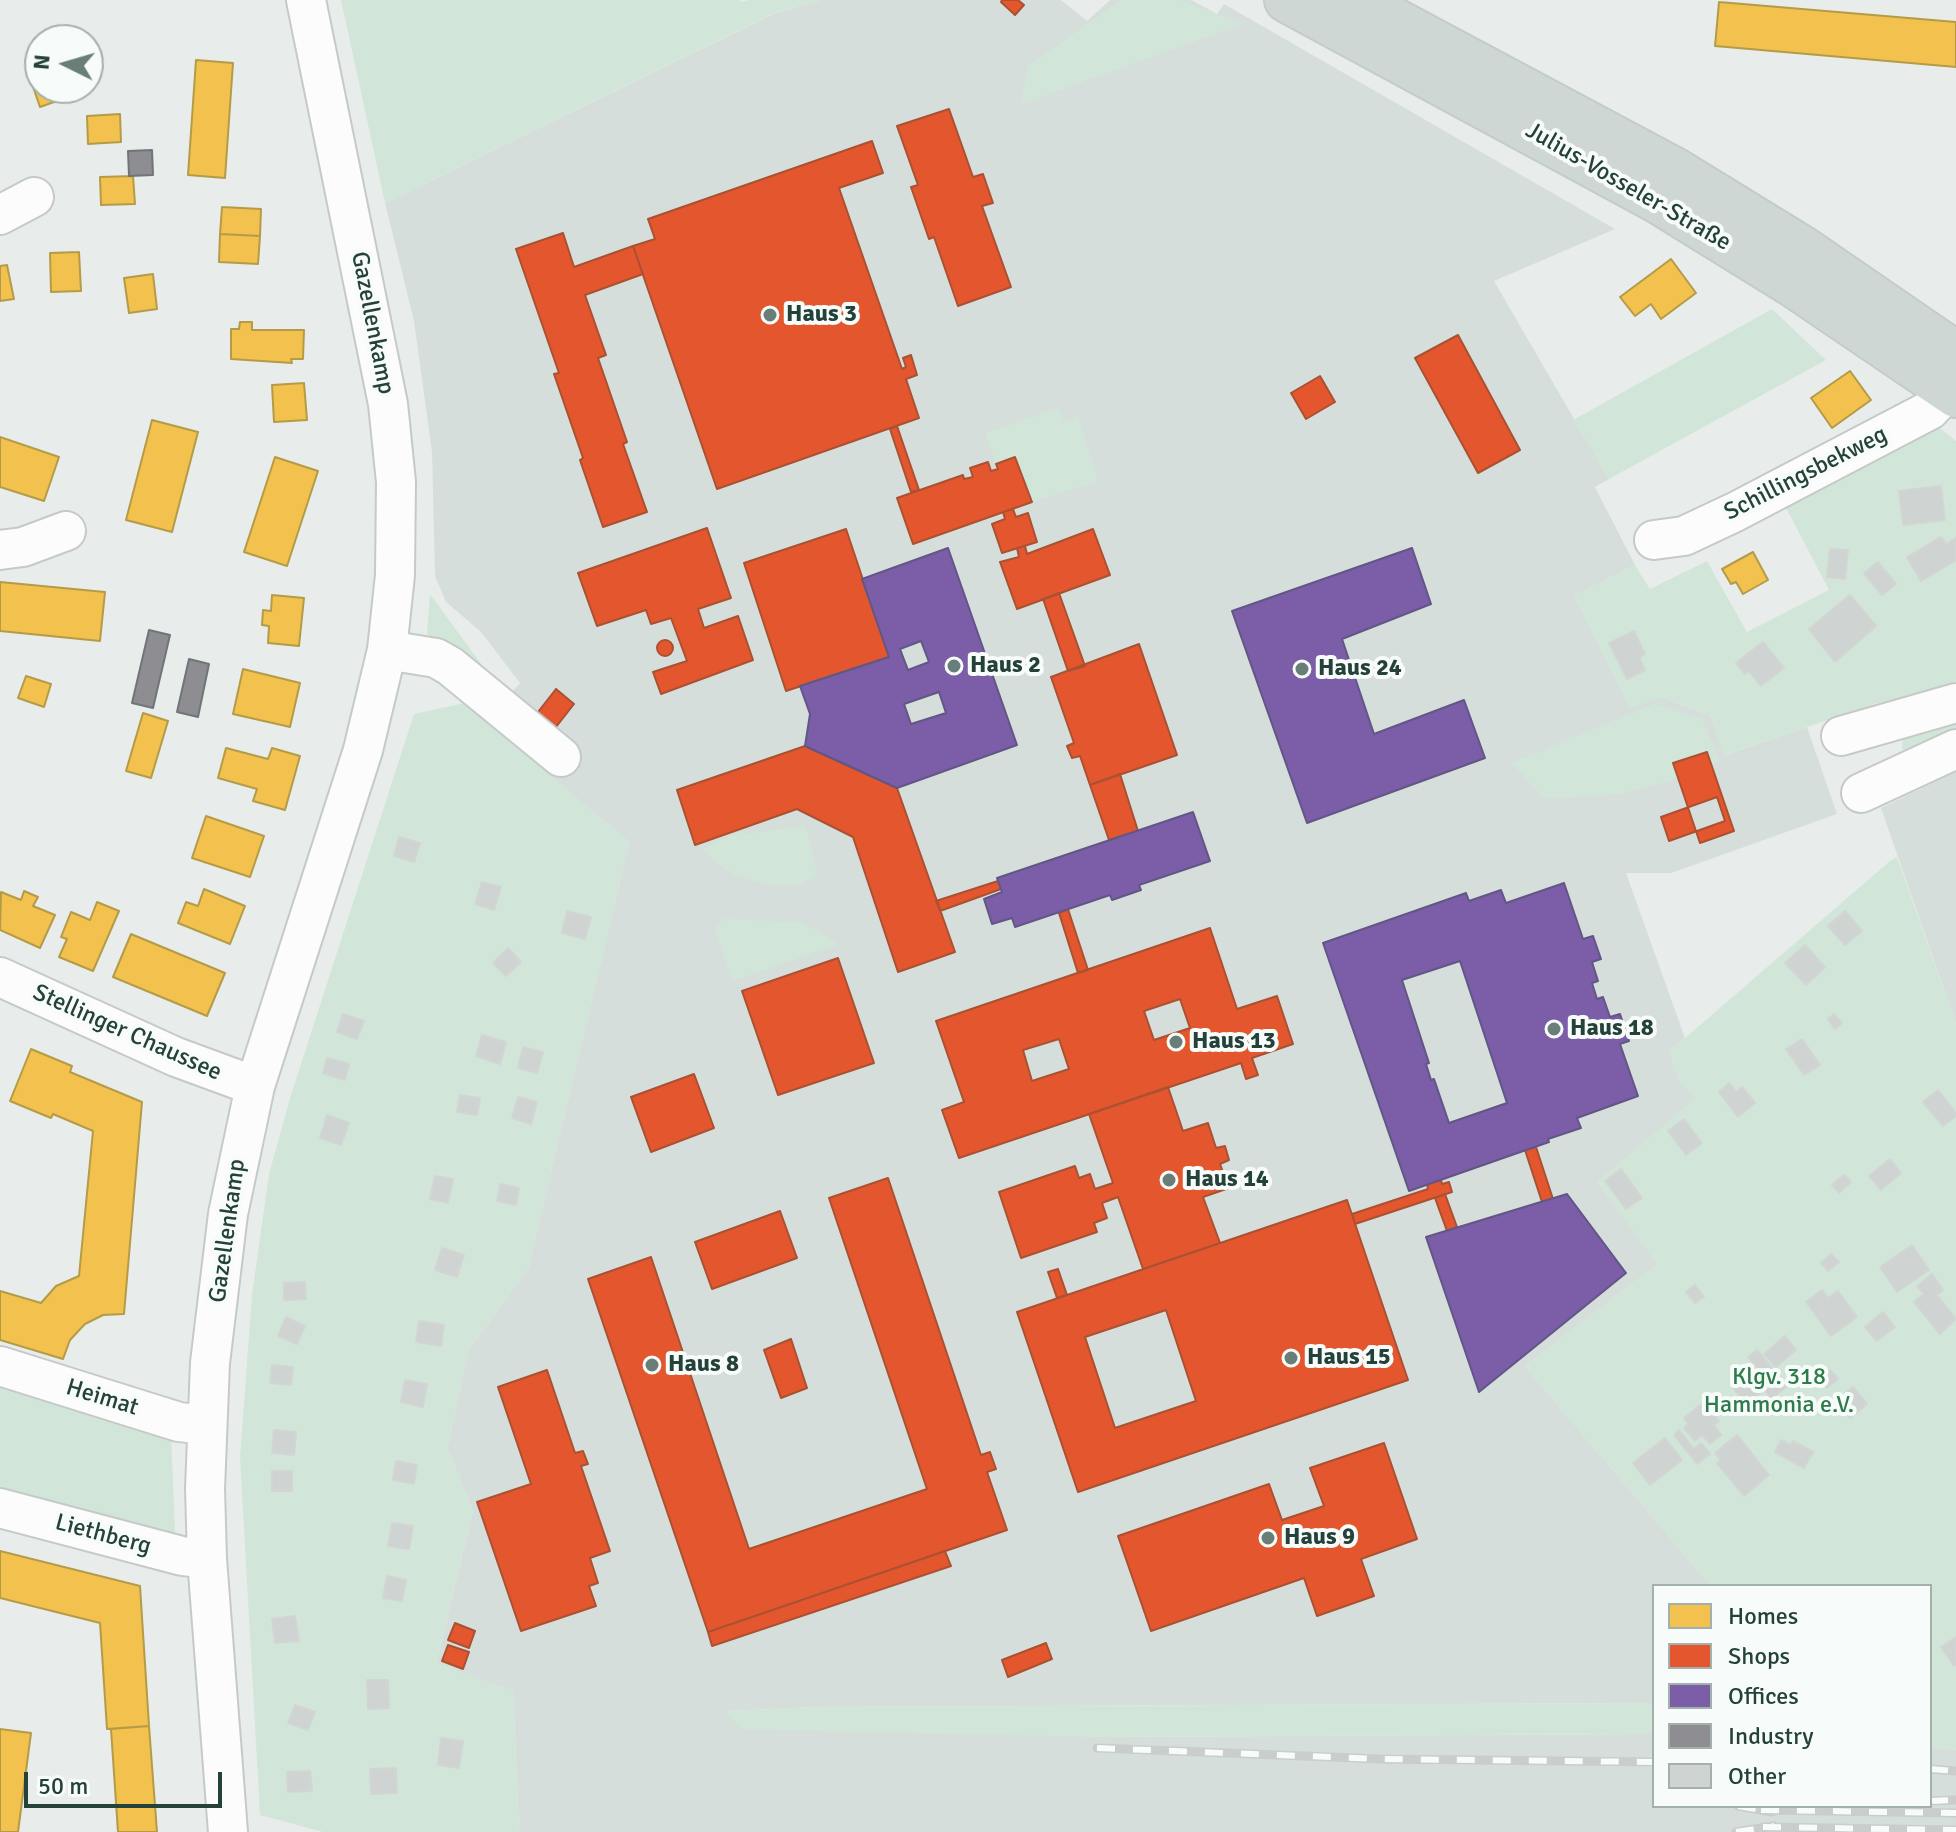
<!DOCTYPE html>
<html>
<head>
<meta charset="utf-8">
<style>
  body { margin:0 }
  #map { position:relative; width:1956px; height:1832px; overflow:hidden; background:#e8edeb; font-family:Signika,sans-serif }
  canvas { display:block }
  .legend { position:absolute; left:1652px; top:1584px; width:280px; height:224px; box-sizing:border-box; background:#f7fbf9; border:2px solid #a3b1ad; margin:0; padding:10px 14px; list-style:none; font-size:24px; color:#24423a }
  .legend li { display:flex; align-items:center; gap:16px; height:40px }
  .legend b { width:40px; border:2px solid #a3b1ad }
  .north { position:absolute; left:24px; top:24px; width:80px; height:80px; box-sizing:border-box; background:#f7fbf9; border:2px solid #a3b1ad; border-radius:50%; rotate:275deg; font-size:22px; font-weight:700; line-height:32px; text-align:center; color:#24423a }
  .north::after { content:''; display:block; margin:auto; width:28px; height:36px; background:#697e78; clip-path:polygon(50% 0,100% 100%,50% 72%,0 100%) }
  .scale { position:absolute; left:24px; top:1772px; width:198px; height:36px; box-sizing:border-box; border:4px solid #24423a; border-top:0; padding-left:10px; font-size:24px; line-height:28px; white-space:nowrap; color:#24423a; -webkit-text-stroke:6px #f7fbf9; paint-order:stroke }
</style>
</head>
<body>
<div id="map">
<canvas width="1956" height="1832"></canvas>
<ul class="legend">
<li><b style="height:22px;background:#f2c14e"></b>Homes</li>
<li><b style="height:22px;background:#e4572e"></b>Shops</li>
<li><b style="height:22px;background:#7b5ea7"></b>Offices</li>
<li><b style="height:22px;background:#8d8d92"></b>Industry</li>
<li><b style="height:22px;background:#cfd4d2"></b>Other</li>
</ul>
<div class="north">N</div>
<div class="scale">50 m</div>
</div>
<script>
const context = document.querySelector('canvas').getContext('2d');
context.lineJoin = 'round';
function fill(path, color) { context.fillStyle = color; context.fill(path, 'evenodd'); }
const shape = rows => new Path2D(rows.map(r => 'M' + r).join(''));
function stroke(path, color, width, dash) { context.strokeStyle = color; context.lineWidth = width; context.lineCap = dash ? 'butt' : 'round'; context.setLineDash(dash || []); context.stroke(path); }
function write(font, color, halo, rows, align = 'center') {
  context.font = font + ' Signika,sans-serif'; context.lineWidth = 8; context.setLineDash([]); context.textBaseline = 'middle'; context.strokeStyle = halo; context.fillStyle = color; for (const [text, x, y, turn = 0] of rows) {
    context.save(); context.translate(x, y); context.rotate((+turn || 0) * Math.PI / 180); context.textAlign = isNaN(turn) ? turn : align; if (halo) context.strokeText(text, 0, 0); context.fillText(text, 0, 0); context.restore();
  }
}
const built = shape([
  [820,0,1061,0,1087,21,1110,0,1191,0,1217,14,1224,4,1615,229,1494,281,1609,479,1595,487,1635,565,1574,596,1661,697,1710,715,1725,755,1807,727,1837,814,1671,873,1626,873,1685,1038,1670,1051,1679,1080,1696,1099,1598,1182,1658,1264,1525,1366,1711,1586,1654,1586,1654,1703,816,1707,726,1711,1099,1737,1654,1734,1654,1806,1930,1806,1930,1747,1956,1750,1956,1832,519,1832,513,1691,436,1664,473,1511,447,1448,468,1351,528,1268,629,842,486,722,520,683,481,632,446,602,435,576,432,452,414,321,385,203,775,13],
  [1956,772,1956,1024,1881,808]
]);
const green = shape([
  [341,0,740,0,741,2,748,0,820,0,774,13,385,203],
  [1121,0,1180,0,1243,24,1021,104,1028,66],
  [1772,309,1826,360,1609,479,1573,420],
  [1059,408,1064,422,1078,417,1098,481,1032,502,1015,457,996,464,986,433],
  [1936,425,1956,441,1956,686,1878,703,1724,755,1710,715,1661,697,1630,708,1574,596,1635,565,1650,589,1707,561,1747,632,1829,590,1785,506],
  [430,594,487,672,427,634],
  [465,703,629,842,528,1268,468,1351,447,1448,473,1511,436,1663,513,1691,519,1832,323,1832,260,1815,240,1457,252,1295,269,1174,290,1098,414,714],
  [1655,704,1702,719,1720,761,1673,780,1621,794,1544,799,1512,763],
  [1956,713,1956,734,1915,753,1902,749,1903,737],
  [806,826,817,874,800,885,768,885,734,875,701,850,742,831,745,834],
  [1897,857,1956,1024,1956,1750,1930,1747,1930,1586,1711,1586,1525,1366,1657,1264,1597,1182,1695,1099,1679,1080,1670,1051,1890,861],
  [722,919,802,922,839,944,733,981,715,929],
  [0,1384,171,1430,175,1533,0,1490],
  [1654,1703,1654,1734,1099,1737,741,1729,725,1711,816,1707]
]);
const homes = shape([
  [1719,2,1956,22,1956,67,1715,46,1719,2],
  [196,60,233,63,225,178,188,175,196,60],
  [40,74,40,88,65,88,68,97,40,107,30,78,40,74],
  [120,114,121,142,88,144,87,116,120,114],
  [133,176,135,204,101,205,100,177,133,176],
  [222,207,261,209,260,236,220,234,222,207],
  [220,234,260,236,258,264,219,262,220,234],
  [79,252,81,291,51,292,50,253,79,252],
  [1671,259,1696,293,1661,319,1651,304,1635,316,1620,297,1671,259],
  [7,265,14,299,0,301,0,266,7,265],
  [153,274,157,309,129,313,124,278,153,274],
  [240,322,252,322,252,330,304,330,303,359,291,359,292,363,231,359,231,329,239,329,240,322],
  [1850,371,1871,400,1832,428,1811,398,1850,371],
  [304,383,307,420,274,422,272,385,304,383],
  [152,420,198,432,172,532,126,520,152,420],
  [0,437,59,457,44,501,0,487,0,437],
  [275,457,318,471,287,566,244,552,275,457],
  [1753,552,1768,580,1743,594,1736,582,1731,584,1722,569,1753,552],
  [0,582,105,592,100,641,0,631,0,582],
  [272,595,304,598,299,646,268,643,269,626,262,625,263,610,271,611,272,595],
  [243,669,300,683,290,727,233,714,243,669],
  [26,676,51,684,44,707,18,698,26,676],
  [143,713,168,721,151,778,126,771,143,713],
  [226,748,268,759,272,748,300,756,285,810,253,801,257,789,218,778,226,748],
  [206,816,264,836,250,877,192,858,206,816],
  [204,889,245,906,230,944,178,923,186,902,198,906,204,889],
  [24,891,38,897,33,906,55,915,40,948,0,930,1,892,21,900,24,891],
  [97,902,119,911,93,971,59,957,67,939,61,937,71,912,90,920,97,902],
  [131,934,225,973,207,1016,113,977,131,934],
  [31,1049,72,1066,70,1072,142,1102,124,1314,103,1315,85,1324,70,1340,63,1359,0,1340,0,1291,41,1303,56,1286,79,1276,93,1131,53,1114,51,1118,10,1101,31,1049],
  [0,1551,140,1586,149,1726,107,1729,100,1623,0,1598,0,1551],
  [149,1726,157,1832,118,1832,111,1729,149,1726],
  [0,1729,31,1733,18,1832,0,1832,0,1729]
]);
const shops = shape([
  [1002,0,1018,0,1024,5,1015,15,1001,2,1002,0],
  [949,109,973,177,983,174,993,203,982,206,1011,287,958,306,934,237,929,239,911,187,918,185,897,126,949,109],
  [872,141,883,173,839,188,902,369,906,367,903,358,911,355,917,375,906,379,919,418,717,489,633,246,655,239,648,219,872,141],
  [563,233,574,267,633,246,643,274,585,295,606,355,598,358,627,442,623,444,647,512,603,527,580,460,583,458,554,374,559,373,516,249,563,233],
  [1458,335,1520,450,1478,473,1415,358,1458,335],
  [1320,376,1335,402,1306,419,1291,393,1320,376],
  [897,426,919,490,911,492,890,429,897,426],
  [1015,457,1032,502,913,544,897,498,963,475,964,479,973,477,970,468,988,462,991,471,998,469,996,464,1015,457],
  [1013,509,1016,517,1028,513,1037,542,1002,553,992,524,1005,519,1003,512,1013,509],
  [707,528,731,598,698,609,704,628,738,616,753,660,661,694,653,672,687,661,671,618,651,624,646,610,597,626,578,573,707,528],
  [846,529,889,657,786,691,744,563,846,529],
  [1093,529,1110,575,1017,609,1000,562,1019,557,1017,548,1025,546,1027,554,1093,529],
  [1059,593,1085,666,1068,671,1043,599,1059,593],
  '657 648a8 8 0 1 1 16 0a8 8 0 1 1-16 0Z',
  [1139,644,1177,755,1090,785,1080,756,1072,758,1067,746,1074,743,1051,677,1139,644],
  [556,689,574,704,556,727,538,712,556,689],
  [805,746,897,788,955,952,898,972,853,837,797,809,695,845,677,790,805,746],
  [1707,752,1734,831,1700,843,1673,763,1707,752],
  [1120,774,1138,831,1109,840,1090,785,1120,774],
  [1717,797,1725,821,1669,841,1661,817,1717,797],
  [998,881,1001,889,940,911,936,901,998,881],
  [1068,909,1088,970,1078,973,1059,913,1068,909],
  [1210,928,1237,1009,1277,996,1293,1044,1252,1058,1258,1075,1246,1079,1241,1063,959,1158,942,1110,964,1102,936,1021,1210,928],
  [1180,999,1190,1028,1154,1040,1144,1011,1180,999],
  [1059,1039,1069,1069,1032,1081,1023,1050,1059,1039],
  [838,958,874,1063,778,1095,742,991,838,958],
  [694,1074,714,1128,651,1152,631,1097,694,1074],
  [1168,1087,1183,1131,1208,1123,1216,1148,1225,1146,1229,1160,1220,1164,1229,1188,1203,1197,1220,1243,1143,1269,1118,1197,1102,1203,1107,1218,1094,1223,1097,1232,1021,1258,999,1192,1075,1166,1079,1178,1090,1174,1095,1189,1113,1183,1089,1114,1168,1087],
  [1536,1147,1553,1199,1542,1202,1525,1150,1536,1147],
  [888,1178,981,1455,990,1452,996,1469,987,1472,1007,1530,708,1632,588,1279,651,1257,749,1549,927,1489,829,1198,888,1178],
  [1441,1180,1442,1184,1449,1182,1452,1192,1355,1224,1352,1214,1428,1189,1427,1184,1441,1180],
  [1445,1194,1457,1227,1447,1231,1435,1198,1445,1194],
  [1347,1200,1408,1380,1078,1492,1017,1312,1347,1200],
  [1166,1310,1196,1401,1115,1428,1085,1337,1166,1310],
  [780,1211,797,1258,712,1289,695,1242,780,1211],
  [1058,1269,1067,1295,1057,1298,1048,1272,1058,1269],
  [791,1339,807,1388,781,1398,764,1350,791,1339],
  [547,1370,575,1453,583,1451,588,1464,581,1466,610,1551,590,1558,598,1583,589,1586,596,1606,521,1631,477,1502,531,1484,498,1387,547,1370],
  [1384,1443,1417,1539,1361,1559,1374,1596,1317,1616,1304,1578,1151,1631,1118,1536,1269,1484,1282,1520,1324,1506,1310,1468,1384,1443],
  [945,1551,951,1566,712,1646,708,1632,945,1551],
  [455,1623,475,1631,469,1648,448,1640,455,1623],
  [1046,1643,1052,1659,1008,1677,1002,1660,1046,1643],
  [448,1645,469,1652,463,1669,442,1661,448,1645]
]);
const offices = shape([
  [948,548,1017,745,897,788,805,746,810,714,800,686,889,657,862,579,948,548],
  [921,641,929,662,908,670,900,649,921,641],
  [939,692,946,713,911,724,904,704,939,692],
  [1412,548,1431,604,1342,639,1374,734,1464,700,1485,758,1307,823,1232,611,1412,548],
  [1193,812,1210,861,1139,885,1141,890,1112,900,1110,895,1015,927,1012,918,992,924,984,899,1002,892,997,878,1193,812],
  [1564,883,1583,939,1593,936,1601,959,1592,962,1598,981,1592,983,1597,999,1603,997,1610,1017,1620,1014,1629,1041,1620,1044,1638,1096,1577,1118,1581,1128,1548,1139,1549,1142,1409,1191,1323,943,1466,893,1469,901,1501,890,1506,903,1564,883],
  [1460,961,1507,1103,1449,1123,1434,1079,1431,1080,1426,1064,1429,1063,1402,980,1460,961],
  [1567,1194,1626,1273,1479,1392,1426,1237,1567,1194]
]);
const industry = shape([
  [152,150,153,175,129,176,128,151,152,150],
  [149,630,170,635,153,708,132,703,149,630],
  [189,659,209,664,198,717,177,712,189,659]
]);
const building = shape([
  [1941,486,1945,520,1903,525,1899,491,1941,486],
  [1941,537,1946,544,1956,538,1956,560,1921,581,1907,557,1941,537],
  [1830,549,1848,550,1845,579,1827,577,1830,549],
  [1878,562,1896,584,1882,595,1864,573,1878,562],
  [1850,595,1876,626,1835,662,1809,629,1850,595],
  [1634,631,1645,654,1639,657,1645,670,1627,679,1609,643,1634,631],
  [1763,642,1784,668,1761,686,1749,671,1745,674,1736,663,1763,642],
  [399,837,420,843,414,862,394,856,399,837],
  [482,882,501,887,494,910,475,904,482,882],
  [567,911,591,917,585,939,562,933,567,911],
  [1845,911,1862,931,1845,945,1828,926,1845,911],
  [1805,945,1825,967,1806,985,1785,963,1805,945],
  [508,948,521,962,506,976,493,963,508,948],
  [343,1014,364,1021,357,1039,337,1032,343,1014],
  [1834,1014,1842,1023,1835,1029,1828,1019,1834,1014],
  [482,1035,506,1042,500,1064,476,1056,482,1035],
  [1802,1039,1820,1065,1804,1075,1786,1049,1802,1039],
  [523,1047,543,1052,537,1073,518,1068,523,1047],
  [327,1058,349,1064,345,1080,323,1073,327,1058],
  [1729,1083,1736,1092,1742,1087,1755,1103,1738,1117,1719,1092,1729,1083],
  [1938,1090,1956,1113,1956,1116,1943,1126,1923,1102,1938,1090],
  [460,1095,480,1098,477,1115,457,1112,460,1095],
  [518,1097,537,1102,531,1124,512,1118,518,1097],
  [327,1115,349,1123,341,1145,320,1138,327,1115],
  [1684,1119,1702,1143,1686,1155,1668,1131,1684,1119],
  [1890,1159,1901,1173,1881,1190,1869,1176,1890,1159],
  [1621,1169,1642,1198,1626,1209,1605,1181,1621,1169],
  [1844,1175,1851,1182,1839,1193,1832,1185,1844,1175],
  [435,1176,453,1179,448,1203,430,1199,435,1176],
  [500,1184,519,1188,516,1205,497,1201,500,1184],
  [1912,1245,1929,1270,1897,1292,1880,1267,1912,1245],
  [442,1248,464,1255,457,1277,435,1270,442,1248],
  [1831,1254,1839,1262,1828,1271,1821,1263,1831,1254],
  [1932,1274,1943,1290,1937,1295,1956,1319,1940,1334,1914,1302,1924,1294,1917,1286,1932,1274],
  [305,1282,306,1299,284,1300,284,1283,305,1282],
  [1695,1285,1704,1297,1695,1303,1686,1292,1695,1285],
  [1822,1290,1828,1298,1838,1291,1857,1317,1831,1336,1806,1302,1822,1290],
  [1883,1312,1895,1327,1877,1341,1865,1327,1883,1312],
  [286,1317,305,1326,297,1344,278,1336,286,1317],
  [419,1321,444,1325,441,1346,416,1342,419,1321],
  [1785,1336,1796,1350,1776,1367,1764,1354,1785,1336],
  [1757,1350,1787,1386,1771,1399,1764,1390,1747,1404,1733,1388,1757,1367,1748,1357,1757,1350],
  [272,1365,293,1367,291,1385,270,1383,272,1365],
  [1830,1370,1838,1379,1827,1388,1819,1379,1830,1370],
  [405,1380,427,1384,423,1407,401,1402,405,1380],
  [1853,1387,1867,1404,1850,1418,1836,1401,1853,1387],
  [1704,1402,1719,1421,1714,1425,1721,1435,1710,1444,1702,1435,1695,1441,1684,1428,1688,1424,1684,1418,1704,1402],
  [274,1430,296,1432,294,1455,272,1453,274,1430],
  [1679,1430,1694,1449,1701,1443,1710,1454,1697,1464,1674,1435,1679,1430],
  [1737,1435,1769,1475,1744,1496,1717,1463,1721,1460,1715,1453,1737,1435],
  [1665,1438,1682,1460,1650,1485,1633,1463,1665,1438],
  [1781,1440,1791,1445,1793,1441,1813,1452,1804,1468,1775,1452,1781,1440],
  [396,1461,417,1465,414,1484,393,1480,396,1461],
  [272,1471,292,1471,292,1491,272,1491,272,1471],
  [392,1523,413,1526,409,1549,388,1546,392,1523],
  [387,1576,406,1580,402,1601,383,1598,387,1576],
  [295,1616,299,1641,275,1643,272,1619,295,1616],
  [1956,1637,1956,1665,1954,1666,1941,1647,1956,1637],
  [367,1680,388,1680,389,1708,368,1709,367,1680],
  [295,1705,315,1712,308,1730,288,1723,295,1705],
  [441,1738,463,1741,459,1768,438,1765,441,1738],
  [396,1768,397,1793,371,1794,370,1769,396,1768],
  [310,1771,312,1791,288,1792,287,1772,310,1771]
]);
const minor = shape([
  [0,215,34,197],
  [1654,540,1684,536,1735,512,1930,410,1949,389],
  [0,550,23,547,66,531],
  [387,650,436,658,450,666,561,757],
  [1841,736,1956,703],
  [1861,793,1956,749],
  [0,977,176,1057,255,1086],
  [0,1366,179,1422,206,1425],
  [0,1508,182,1556,207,1559],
  [228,1832,207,1559,205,1489,210,1363,228,1214,255,1086,363,750,387,650,395,575,396,482,388,404,306,0]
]);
const major = shape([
  [1287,0,1660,202,1791,283,1956,395],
  [1356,0,1676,171,1803,249,1956,354]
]);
const rail = shape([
  [1097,1748,1381,1759,1654,1762],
  [1930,1769,1956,1771],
  [1930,1801,1956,1800],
  [1738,1806,1772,1812],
  [1761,1810,1956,1813],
  [1763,1827,1956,1830],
  [1736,1832,1774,1826]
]);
const markers = [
  [770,315,8,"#697e78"],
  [954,666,8,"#697e78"],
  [1302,669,8,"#697e78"],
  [1554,1029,8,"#697e78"],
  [1176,1042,8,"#697e78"],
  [1169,1180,8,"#697e78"],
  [1291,1358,8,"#697e78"],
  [652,1365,8,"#697e78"],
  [1268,1538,8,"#697e78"]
];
const streetNames = [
  ["Julius-Vosseler-Straße",1628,187,30],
  ["Gazellenkamp",372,323,79],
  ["Schillingsbekweg",1806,474,-27],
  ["Stellinger Chaussee",127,1033,24],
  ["Gazellenkamp",228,1231,-82],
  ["Heimat",102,1398,17],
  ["Liethberg",103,1535,15]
];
const poiNames = [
  ["Haus 3",786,315],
  ["Haus 2",970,666],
  ["Haus 24",1318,669],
  ["Haus 18",1570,1029],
  ["Haus 13",1192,1042],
  ["Haus 14",1185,1180],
  ["Haus 15",1307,1358],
  ["Haus 8",668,1365],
  ["Haus 9",1284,1538]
];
const parkNames = [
  ["Klgv. 318",1779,1378],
  ["Hammonia e.V.",1779,1406]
];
fill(built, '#d6dedb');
fill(green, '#d1e6d8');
fill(homes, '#f2c14e');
stroke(homes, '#b49b48', 2);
fill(shops, '#e4572e');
stroke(shops, '#aa5132', 2);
fill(offices, '#7b5ea7');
stroke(offices, '#615686', 2);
fill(industry, '#8d8d92');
stroke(industry, '#6e7678', 2);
fill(building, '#cfd4d2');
stroke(building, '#d1d6d4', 2);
stroke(minor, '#c5cac8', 42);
stroke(major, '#c3ccc9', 48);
stroke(minor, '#fcfcfc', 38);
stroke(major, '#cfd7d5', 44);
stroke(rail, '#c9cdcc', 9);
stroke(rail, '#f7fbf9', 6, [18]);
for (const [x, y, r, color] of markers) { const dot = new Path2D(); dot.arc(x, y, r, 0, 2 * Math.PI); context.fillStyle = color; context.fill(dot); stroke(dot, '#f7fbf9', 3); }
write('24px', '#24423a', '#f7fbf9', streetNames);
write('bold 24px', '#24423a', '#f7fbf9', poiNames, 'left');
write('24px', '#2d7a4b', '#f7fbf9', parkNames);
</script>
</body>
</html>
